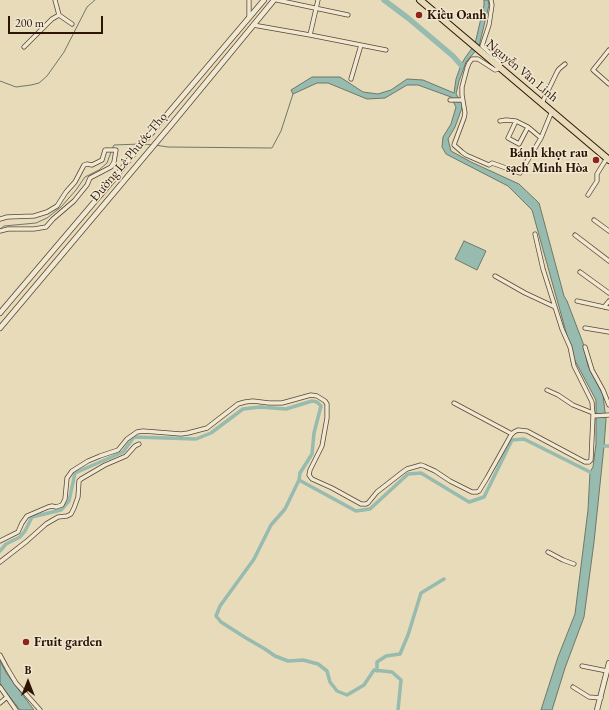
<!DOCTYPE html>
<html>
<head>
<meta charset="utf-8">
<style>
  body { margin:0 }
  #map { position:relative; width:609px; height:710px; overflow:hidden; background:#e7dbba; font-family:"EB Garamond",serif }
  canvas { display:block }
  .north { position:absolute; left:8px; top:662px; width:40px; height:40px; -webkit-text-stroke:3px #efe8d2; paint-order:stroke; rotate:0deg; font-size:11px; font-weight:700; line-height:16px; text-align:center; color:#2d1404 }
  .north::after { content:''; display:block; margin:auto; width:14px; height:18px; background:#2d1404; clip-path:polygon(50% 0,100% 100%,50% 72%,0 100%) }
  .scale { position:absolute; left:8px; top:16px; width:95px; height:18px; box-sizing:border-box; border:2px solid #2d1404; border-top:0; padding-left:5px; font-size:12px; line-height:14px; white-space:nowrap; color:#2d1404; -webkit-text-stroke:3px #efe8d2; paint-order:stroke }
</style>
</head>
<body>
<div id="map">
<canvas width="609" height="710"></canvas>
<div class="north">B</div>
<div class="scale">200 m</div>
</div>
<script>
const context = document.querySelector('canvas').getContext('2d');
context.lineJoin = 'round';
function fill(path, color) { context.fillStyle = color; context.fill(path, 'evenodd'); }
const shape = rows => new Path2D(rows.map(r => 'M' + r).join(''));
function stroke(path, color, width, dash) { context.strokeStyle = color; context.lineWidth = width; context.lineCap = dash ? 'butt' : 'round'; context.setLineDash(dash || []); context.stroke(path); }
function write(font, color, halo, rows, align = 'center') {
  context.font = font + ' "EB Garamond",serif'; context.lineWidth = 3; context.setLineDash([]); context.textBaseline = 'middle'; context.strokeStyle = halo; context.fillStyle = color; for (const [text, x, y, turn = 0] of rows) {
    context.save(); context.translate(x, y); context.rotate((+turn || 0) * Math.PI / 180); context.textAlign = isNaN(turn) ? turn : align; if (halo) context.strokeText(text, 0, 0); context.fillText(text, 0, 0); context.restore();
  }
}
const water = shape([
  [484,0,488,0,489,5,480,42,479,47,466,62,459,81,456,94,463,105,455,127,448,139,451,151,471,162,519,184,539,203,564,296,567,301,583,343,588,366,603,395,606,420,604,446,594,542,584,617,565,668,552,710,541,710,558,657,575,614,588,510,590,472,593,467,596,444,596,400,573,357,532,210,508,186,446,154,442,147,443,137,451,124,456,107,451,97,418,85,407,85,385,98,367,99,328,83,317,83,293,94,291,90,312,77,340,77,363,92,378,94,391,90,407,79,423,80,454,93,456,79,461,65,465,58,475,44,484,5,484,0],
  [464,241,486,251,477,270,455,259,464,241],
  [0,661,7,674,34,710,20,710,2,687,0,683,0,661]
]);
const stream = shape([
  [0,81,16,87,31,85,39,83,47,76,64,52,87,7,95,0],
  [145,144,152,145],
  [155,145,168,147,272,148,281,131,293,94],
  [112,149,114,145,140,144],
  [0,229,4,226,36,223,47,218,61,207,76,190,85,177,99,170,107,163,111,152]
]);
const canal = shape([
  [604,446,609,446],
  [299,480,356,511,370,509,408,474,421,473,469,502,484,497,512,440,524,439,590,472],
  [0,551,6,544,20,537,25,531,32,517,61,510,69,501,75,473,123,452,134,437,196,439,211,433,243,409,260,407,286,409,312,401,317,402,321,406,314,433,312,454,300,473,299,480,285,509,271,525,254,559,220,606,216,616,221,622,246,638,265,649,275,656,288,661,303,660,318,664,327,671,330,682,337,691,347,695,364,685,374,670,392,672,401,680,398,710],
  [377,671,377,662,386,656,400,654,408,635,421,593,444,579]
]);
const river = shape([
  [384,0,408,18,453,56,461,65]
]);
const minor = shape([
  [277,0,348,15],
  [491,0,492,5,489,25,482,46,501,63,498,69,495,70,478,59,472,59,469,63,467,68,462,87,462,95,465,113,464,118,455,142,454,145,462,152,466,155,489,165,492,163,520,173,541,138],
  [59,15,72,24],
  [249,18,249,0],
  [253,25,310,35,318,0],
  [310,35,386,50],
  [24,47,52,19,59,15,55,0],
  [609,50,593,70,609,84],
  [351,79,361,45],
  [450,100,463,100],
  [542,103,557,72,559,69,565,64],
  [500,121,506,120,516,121],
  [528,127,516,121,508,138,519,144,528,127,541,138,552,111],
  [588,195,597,181,597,174,607,158],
  [0,219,7,217,34,216,47,212,57,206,66,192,75,182,84,165,87,164,92,165,102,160,105,150,116,150,114,162,111,167,90,178,87,185,74,201,53,219,46,227,34,229,8,229,0,231],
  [594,220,609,231],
  [575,235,609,261],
  [580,272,609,293],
  [495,276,525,293,555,307],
  [577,301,609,308],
  [604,307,609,301],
  [585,328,609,332],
  [585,347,592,370,603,390,609,405],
  [547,390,558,395,573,405,593,413],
  [454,403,512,434],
  [593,416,609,415],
  [0,541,18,532,22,523,27,516,48,507,52,506,56,507,62,505,65,499,67,478,72,471,88,461,100,456,118,450,127,439,137,432,143,431,181,434,188,433,207,428,238,404,245,402,253,401,269,403,282,403,311,395,317,396,325,401,327,404,327,418,322,446,310,470,309,475,312,479,332,488,361,504,366,504,368,503,377,492,404,471,407,469,421,465,424,466,435,471,450,481,472,492,477,492,479,491,487,478,511,435,514,432,518,430,527,431,585,462,589,462,591,460,593,416,592,402,574,366,570,347,562,329,543,269,535,234],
  [548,552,563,560,574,564],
  [0,562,27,541,46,524,58,517,67,516,71,514,74,508,78,497,79,481,81,479,105,465,126,456,135,446,139,444],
  [0,655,7,668,16,683,40,710],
  [582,666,607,671],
  [0,687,16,710],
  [573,687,589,697,601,698],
  [0,703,7,697]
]);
const tertiary = shape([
  [0,313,113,180,132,156,264,0],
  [0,328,171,125,274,0],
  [597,710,609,663]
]);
const trunk = shape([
  [420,0,609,160]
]);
const markers = [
  [419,15,4,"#8f2418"],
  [596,160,4,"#8f2418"],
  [26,642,4,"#8f2418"]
];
const poiNames = [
  ["Kiều Oanh",427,15],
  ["Bánh khọt rau",588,153,"right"],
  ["sạch Minh Hòa",588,168,"right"],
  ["Fruit garden",34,642]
];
const streetNames = [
  ["Nguyễn Văn Linh",522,71,40],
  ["Đường Lê Phước Thọ",129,157,-50]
];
fill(water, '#97bbae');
stroke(water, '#6d786a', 1);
stroke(stream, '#6d786a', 1);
stroke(canal, '#97bbae', 3.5);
stroke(river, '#97bbae', 5.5);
stroke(minor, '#5c4632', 5);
stroke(tertiary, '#5c4632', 6);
stroke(trunk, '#2d1404', 8);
stroke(minor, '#efe8d2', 3.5);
stroke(tertiary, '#efe8d2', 4.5);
stroke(trunk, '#e7dbba', 6);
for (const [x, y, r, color] of markers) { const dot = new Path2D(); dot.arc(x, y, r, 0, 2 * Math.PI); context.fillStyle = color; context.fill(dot); stroke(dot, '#efe8d2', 1.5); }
write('bold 13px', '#2d1404', '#efe8d2', poiNames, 'left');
write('13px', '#2d1404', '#efe8d2', streetNames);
</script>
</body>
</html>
